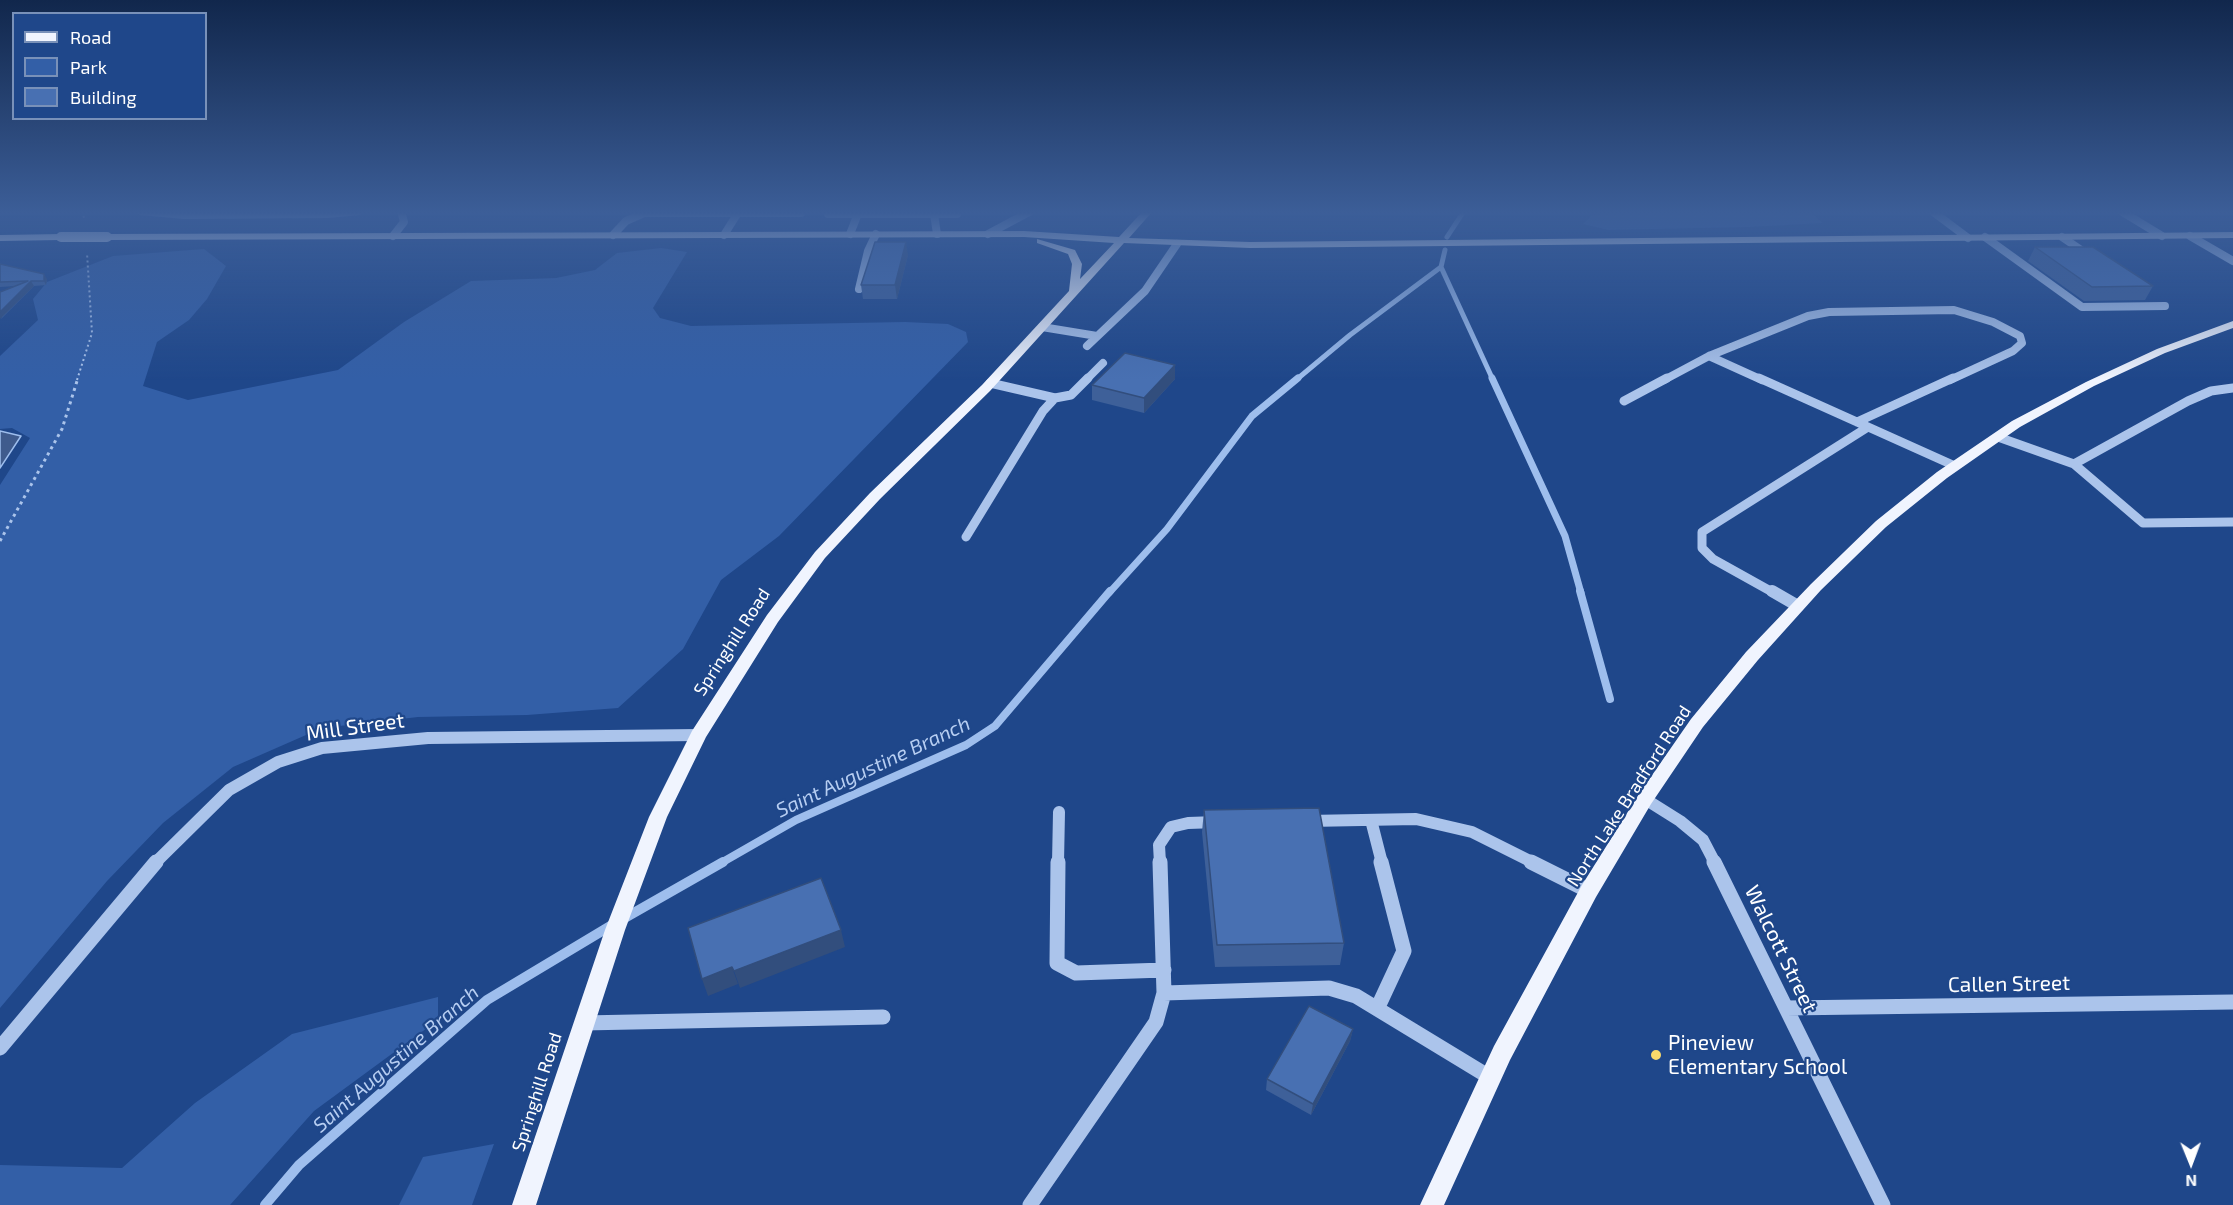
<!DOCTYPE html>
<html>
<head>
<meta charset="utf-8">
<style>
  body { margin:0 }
  #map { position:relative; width:2233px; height:1205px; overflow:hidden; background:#1f478a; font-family:"Exo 2",sans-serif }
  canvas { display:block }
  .legend { position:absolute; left:12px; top:12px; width:195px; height:108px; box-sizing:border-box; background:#1f478a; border:2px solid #7991b9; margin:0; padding:8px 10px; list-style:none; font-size:18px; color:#fff }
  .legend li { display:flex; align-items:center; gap:12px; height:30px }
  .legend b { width:30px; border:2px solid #7991b9 }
  .north { position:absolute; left:2161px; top:1133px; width:60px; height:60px; -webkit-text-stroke:4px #1f478a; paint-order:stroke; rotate:179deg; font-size:16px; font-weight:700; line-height:24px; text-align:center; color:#fff }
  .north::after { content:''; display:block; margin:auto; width:21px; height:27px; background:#fff; clip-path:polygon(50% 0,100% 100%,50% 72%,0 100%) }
</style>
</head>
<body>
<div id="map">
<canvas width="2233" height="1205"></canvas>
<ul class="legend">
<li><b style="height:8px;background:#f0f4fe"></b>Road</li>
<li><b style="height:16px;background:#335fa7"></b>Park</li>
<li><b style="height:16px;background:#4870b2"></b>Building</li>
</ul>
<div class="north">N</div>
</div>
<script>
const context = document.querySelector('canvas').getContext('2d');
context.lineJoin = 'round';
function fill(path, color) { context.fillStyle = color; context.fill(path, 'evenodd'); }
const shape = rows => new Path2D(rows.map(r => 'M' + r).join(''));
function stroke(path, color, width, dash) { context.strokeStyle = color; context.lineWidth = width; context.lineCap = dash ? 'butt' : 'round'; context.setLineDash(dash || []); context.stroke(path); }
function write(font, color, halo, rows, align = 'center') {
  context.font = font + ' "Exo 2",sans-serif'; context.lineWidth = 4.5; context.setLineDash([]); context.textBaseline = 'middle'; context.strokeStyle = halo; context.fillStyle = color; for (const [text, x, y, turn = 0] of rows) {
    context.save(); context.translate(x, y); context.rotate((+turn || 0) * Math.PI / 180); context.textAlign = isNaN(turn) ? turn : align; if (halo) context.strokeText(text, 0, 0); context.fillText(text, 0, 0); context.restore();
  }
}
const green = shape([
  [1604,211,1809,211,1823,223,1750,227,1608,230,1583,224,1591,216],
  [661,248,687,252,653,308,660,318,691,326,905,322,948,324,966,332,968,342,779,536,721,580,683,649,618,708,527,715,418,717,322,728,233,767,163,823,107,881,0,1008,0,485,30,438,12,428,0,429,0,356,38,320,33,299,47,282,113,256,204,249,226,266,207,299,189,320,157,342,143,386,188,400,338,370,404,322,471,281,556,278,595,270,617,253],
  [438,997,438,1020,314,1111,230,1205,0,1205,0,1165,122,1168,195,1103,292,1034],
  [494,1144,472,1205,399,1205,423,1157]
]);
const water = shape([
  [0,431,21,436,0,468,0,431]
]);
const streamFar3 = shape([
  [1447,237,1464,211],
  [1441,267,1493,380],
  [1296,380,1350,335,1441,267,1445,250]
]);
const streamFar2 = shape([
  [1492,378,1565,536,1581,593],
  [1109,593,1167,529,1252,416,1298,378]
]);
const streamFar1 = shape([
  [1580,591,1610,699],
  [721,863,796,820,966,745,995,726,1110,591]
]);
const stream = shape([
  [623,919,723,862],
  [265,1205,299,1165,487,1000,612,925]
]);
const pathFar1 = shape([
  [83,211,84,219],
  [77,380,92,333,87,253]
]);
const path = shape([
  [0,541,62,429,78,378]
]);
const minorFar3 = shape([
  [141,211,184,215,328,214,359,211],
  [1932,211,1968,238],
  [2121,211,2162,236],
  [828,214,957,214],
  [934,214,937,234],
  [850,234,859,211],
  [988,234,1031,211],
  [613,235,626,221,644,213,801,213],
  [724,235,739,211],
  [393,236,404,222,401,211],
  [2190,236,2233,261],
  [1985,237,2082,307,2165,306],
  [2062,237,2087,254],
  [859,289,868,251,876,234],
  [1042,327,1097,336],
  [1087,346,1145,291,1177,244],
  [1709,356,1762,380],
  [1086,380,1103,363],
  [1664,380,1709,356,1808,316,1829,312,1954,310,1993,322,2020,336,2022,343,2013,351,1950,380]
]);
const minorFar2 = shape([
  [1759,378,1955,466],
  [990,383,1055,398,1071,395,1088,378],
  [1624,401,1667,378],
  [1857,422,1953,378],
  [1998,437,2074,464,2143,523,2233,522],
  [2074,464,2188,401,2211,391,2233,388],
  [966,537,1043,411,1055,398],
  [1774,593,1713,559,1702,548,1702,532,1868,427]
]);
const minorFar1 = shape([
  [1772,591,1798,606],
  [1645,799,1680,821,1703,840,1715,863],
  [1371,820,1382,863],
  [1308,821,1416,819,1472,832,1534,863],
  [155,863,229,790,278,762,322,748,428,738,698,735],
  [1058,863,1059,812],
  [1160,863,1159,845,1171,827,1188,823,1217,822]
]);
const minor = shape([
  [1058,862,1057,963,1076,973,1164,970],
  [1160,862,1164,993,1329,988,1356,996,1491,1078],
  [1531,862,1589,891],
  [1714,862,1883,1205],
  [1786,1008,2233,1002],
  [1377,1009,1404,951,1381,862],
  [583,1023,883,1017],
  [0,1048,156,862],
  [1030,1205,1156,1022,1164,993]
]);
const major = shape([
  [1143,211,1153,211,1129,238,1250,242,2233,232,2233,238,1250,248,1124,243,990,391,880,499,825,558,778,622,706,737,667,817,625,930,536,1205,512,1205,605,930,649,817,692,731,767,615,815,552,870,493,982,385,1069,291,1072,264,1068,254,1037,243,1037,239,1075,250,1082,264,1080,279,1114,243,1024,237,107,240,102,237,107,234,1024,231,1119,237,1143,211],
  [0,235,61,234,66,237,61,240,0,241,0,235],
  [2233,321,2233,328,2165,353,2094,386,2020,427,1947,478,1886,527,1821,590,1758,660,1703,727,1651,804,1596,897,1510,1060,1444,1205,1420,1205,1494,1046,1582,885,1639,794,1691,719,1746,652,1811,584,1876,521,1937,472,2012,421,2086,382,2157,349,2233,321]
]);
const majorBridge = shape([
  [61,237,107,237]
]);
const wall = shape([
  [2035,247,2153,286,2145,300,2084,301,2028,261],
  [908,255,897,299,863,299,861,285],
  [0,264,47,279,46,285,34,286,1,319,14,286,0,287],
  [1175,365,1175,379,1144,413,1092,400,1092,385],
  [1204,810,1344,943,1340,965,1215,967,1202,832],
  [1353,1029,1350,1041,1311,1115,1266,1090,1267,1079]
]);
const shadedWall = shape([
  [906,242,908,255,897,299,895,285],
  [44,274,47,279,46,285,44,281],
  [31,281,34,286,0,319,0,312],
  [1175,365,1175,379,1144,413,1144,398],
  [841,930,845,947,740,988,734,971],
  [732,967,738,984,708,996,702,979],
  [1353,1029,1350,1041,1311,1115,1313,1104]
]);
const building = shape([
  [875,242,906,242,895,285,861,285,875,242],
  [2035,247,2093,247,2153,286,2092,287,2035,247],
  [0,264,44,274,44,281,31,281,0,312,0,292,28,281,0,282,0,264],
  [1125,353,1175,365,1144,398,1092,385,1125,353],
  [1319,808,1344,943,1217,945,1204,810,1319,808],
  [821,878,841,930,734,971,732,967,702,979,688,928,821,878],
  [1309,1006,1353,1029,1313,1104,1267,1079,1309,1006]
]);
const markers = [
  [1656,1055,6,"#f9d96b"]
];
const streetNames = [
  ["Springhill Road",732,642,-57],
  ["North Lake Bradford Road",1629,796,-57],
  ["Springhill Road",537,1092,-72]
];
const waterNames = [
  ["Saint Augustine Branch",873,767,-25],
  ["Saint Augustine Branch",396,1059,-41]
];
const nearStreetnames = [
  ["Mill Street",355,727,-8],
  ["Walcott Street",1781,949,64],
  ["Callen Street",2009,984,-1]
];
const nearPoinames = [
  ["Pineview",1668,1043],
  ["Elementary School",1668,1067]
];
fill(green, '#335fa7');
fill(water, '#3f5b8d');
stroke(water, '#9ebeed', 1.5);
stroke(streamFar3, '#9ebeed', 5);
stroke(streamFar2, '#9ebeed', 7);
stroke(streamFar1, '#9ebeed', 8);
stroke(stream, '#9ebeed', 10);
stroke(pathFar1, '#abc4eb', 2, [2, 3]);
stroke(path, '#abc4eb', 3, [3, 4]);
stroke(minorFar3, '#abc4eb', 8);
stroke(minorFar2, '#abc4eb', 9);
stroke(minorFar1, '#abc4eb', 12);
stroke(minor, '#abc4eb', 15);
fill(major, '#f0f4fe');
stroke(majorBridge, '#f0f4fe', 10);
fill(wall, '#3e6099');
fill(shadedWall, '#324e7d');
fill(building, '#4870b2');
stroke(building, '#324e7d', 1.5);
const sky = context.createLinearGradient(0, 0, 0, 380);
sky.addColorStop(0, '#11274c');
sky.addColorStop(0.56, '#3c5e98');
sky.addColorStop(1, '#3c5e9800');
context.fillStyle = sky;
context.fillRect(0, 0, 2233, 380);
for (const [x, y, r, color] of markers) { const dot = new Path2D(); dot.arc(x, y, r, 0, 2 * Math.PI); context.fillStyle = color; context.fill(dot); stroke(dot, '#1f478a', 2); }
write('18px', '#fff', '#1f478a', streetNames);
write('italic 20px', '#b7cef2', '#1f478a', waterNames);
write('21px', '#fff', '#1f478a', nearStreetnames);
write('21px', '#fff', '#1f478a', nearPoinames, 'left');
</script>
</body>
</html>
